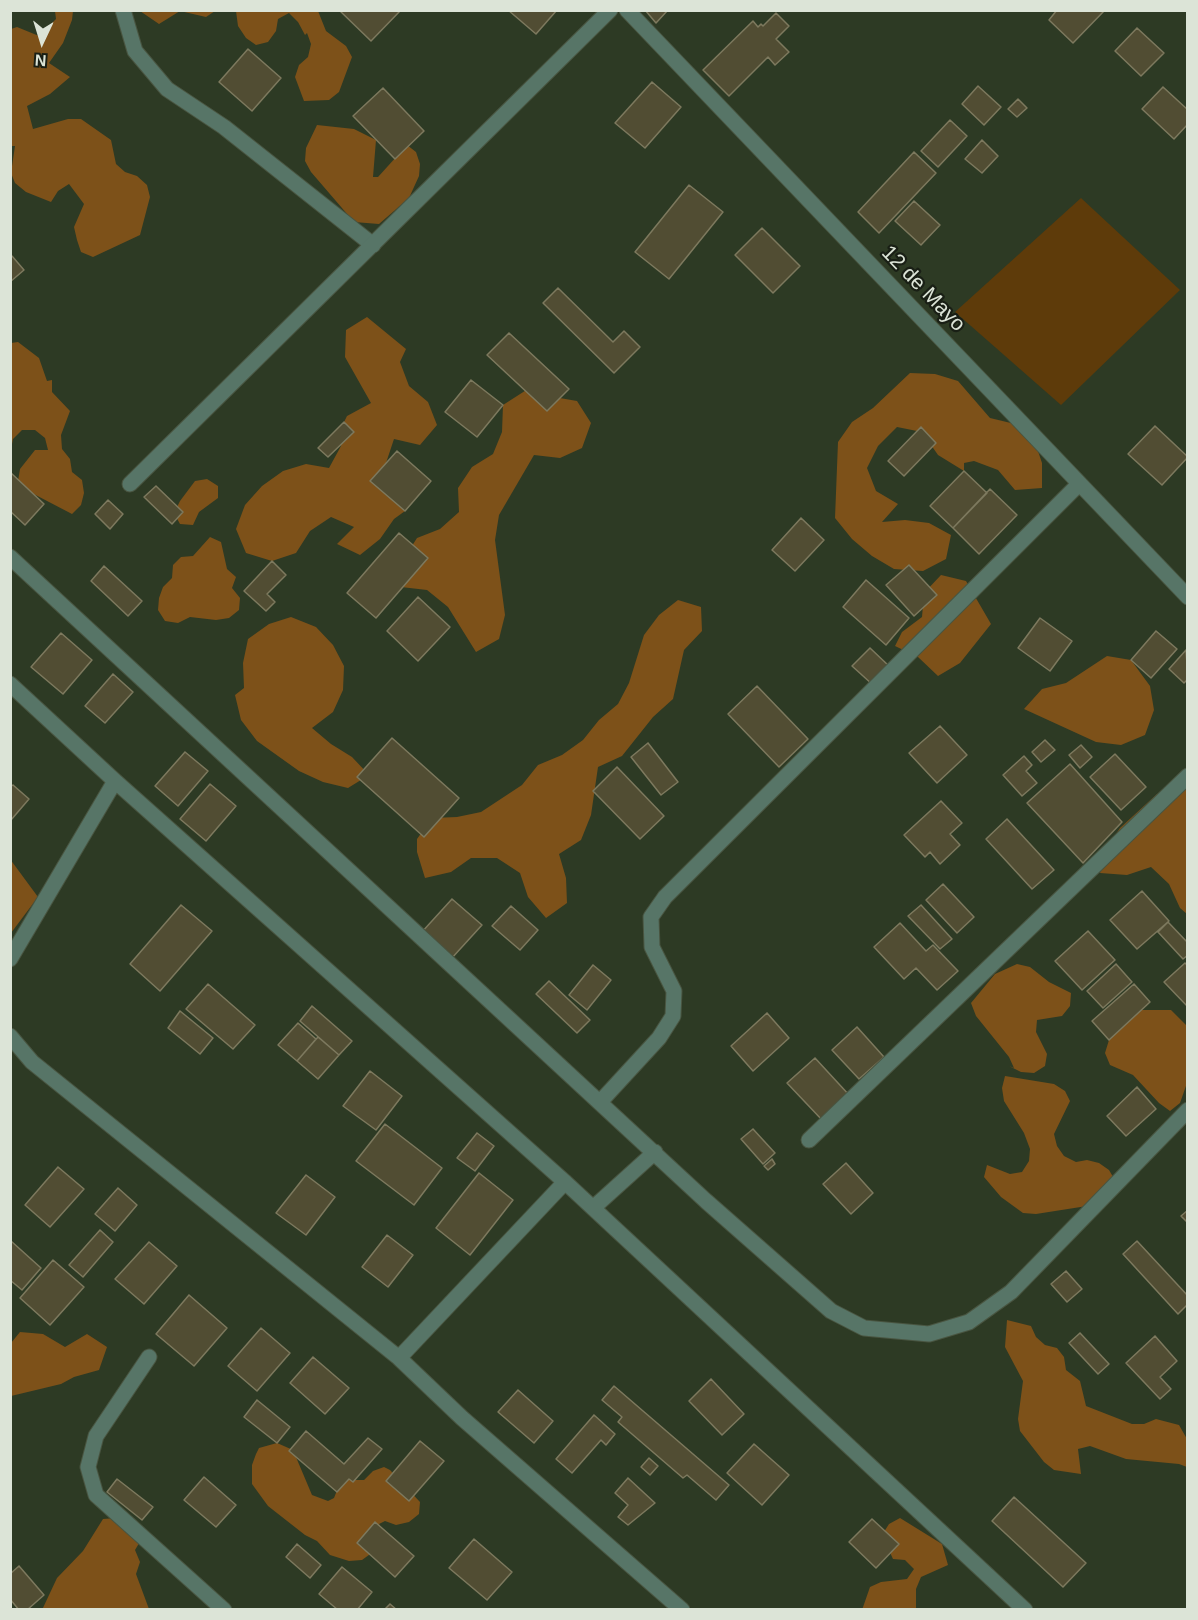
<!DOCTYPE html>
<html>
<head>
<meta charset="utf-8">
<style>
  body { margin:0 }
  #map { position:relative; width:1198px; height:1620px; overflow:hidden; background:#2d3a24; font-family:Helvetica,sans-serif }
  canvas { display:block }
  .frame { position:absolute; inset:0; border:12px solid #dce4d7; pointer-events:none }
  .north { position:absolute; left:12px; top:12px; width:60px; height:60px; -webkit-text-stroke:4px #191f15; paint-order:stroke; rotate:184deg; font-size:16px; font-weight:700; line-height:24px; text-align:center; color:#dce4d7 }
  .north::after { content:''; display:block; margin:auto; width:21px; height:27px; background:#dce4d7; clip-path:polygon(50% 0,100% 100%,50% 72%,0 100%) }
</style>
</head>
<body>
<div id="map">
<canvas width="1198" height="1620"></canvas>
<div class="frame"></div>
<div class="north">N</div>
</div>
<script>
const context = document.querySelector('canvas').getContext('2d');
context.lineJoin = 'round';
function fill(path, color) { context.fillStyle = color; context.fill(path, 'evenodd'); }
const shape = rows => new Path2D(rows.map(r => 'M' + r).join(''));
function stroke(path, color, width, dash) { context.strokeStyle = color; context.lineWidth = width; context.lineCap = dash ? 'butt' : 'round'; context.setLineDash(dash || []); context.stroke(path); }
function write(font, color, halo, rows, align = 'center') {
  context.font = font + ' Helvetica,sans-serif'; context.lineWidth = 4.5; context.setLineDash([]); context.textBaseline = 'middle'; context.strokeStyle = halo; context.fillStyle = color; for (const [text, x, y, turn = 0] of rows) {
    context.save(); context.translate(x, y); context.rotate((+turn || 0) * Math.PI / 180); context.textAlign = isNaN(turn) ? turn : align; if (halo) context.strokeText(text, 0, 0); context.fillText(text, 0, 0); context.restore();
  }
}
const green = shape([
  [1081,198,1180,290,1061,405,955,312]
]);
const forest = shape([
  [55,11,73,11,72,20,63,43,49,63,70,77,50,94,27,106,33,129,68,119,81,119,111,140,116,164,125,172,137,176,147,185,150,197,140,235,93,257,81,252,77,240,74,227,84,204,69,184,58,191,51,202,26,192,15,183,11,173,15,146,10,146,11,29,17,27,39,36,56,19],
  [140,11,215,11,206,17,180,11,159,24],
  [236,11,318,11,326,31,346,46,352,57,339,92,329,100,304,101,295,77,299,65,308,57,311,44,307,33,305,35,298,22,289,13,278,19,276,31,268,42,256,45,246,38,238,26],
  [317,125,354,129,376,140,373,177,378,177,407,145,416,152,420,164,419,176,409,198,379,224,354,222,311,172,305,161,306,148],
  [367,317,406,349,400,362,409,386,428,402,437,425,420,445,394,439,386,463,405,511,394,519,380,539,360,555,337,544,354,527,331,517,310,531,296,553,272,561,246,553,236,529,245,505,262,486,283,471,306,464,329,468,341,446,344,422,347,416,371,403,345,357,346,330],
  [18,342,39,358,47,381,52,380,52,392,70,411,61,435,62,449,70,459,72,472,82,480,84,493,81,505,72,514,26,490,18,481,20,469,35,450,48,450,45,438,35,430,22,430,13,439,11,449,11,343],
  [910,373,935,374,958,381,990,418,1015,424,1034,439,1042,463,1042,488,1015,490,998,470,974,461,964,463,964,471,938,455,922,432,897,427,878,446,867,468,876,491,898,504,882,522,905,520,929,523,951,535,946,559,923,571,894,569,872,556,852,539,835,518,838,442,852,422,873,408],
  [531,387,554,397,577,401,591,423,582,448,560,458,534,455,499,515,495,540,505,615,499,639,476,652,448,607,427,590,401,587,403,560,417,538,440,529,459,512,458,488,472,467,493,454,502,432,503,405],
  [207,479,218,486,218,498,199,512,193,525,180,524,174,513,180,501,195,481],
  [210,537,221,542,227,569,236,577,232,588,240,598,239,610,229,618,216,620,190,617,178,623,165,621,158,610,159,598,163,587,172,578,173,565,181,557,193,556],
  [941,575,966,581,991,624,960,663,938,676,918,657,895,646,902,632,922,617,924,593],
  [678,600,701,607,702,631,684,650,673,699,653,717,622,756,598,767,591,815,581,840,559,854,566,878,567,903,546,918,528,897,520,873,497,858,471,858,451,872,425,878,417,852,417,839,432,818,457,817,481,812,522,785,538,765,562,755,583,740,599,720,618,704,629,683,644,635,659,615],
  [291,617,316,627,333,645,344,666,343,690,333,712,312,728,331,744,352,757,369,775,348,788,323,782,299,771,257,741,241,720,235,695,244,688,243,663,248,639,269,624],
  [1107,656,1131,660,1150,686,1154,710,1145,735,1121,745,1096,742,1024,709,1042,689,1066,683],
  [1182,788,1187,789,1187,914,1180,908,1169,884,1151,867,1127,875,1100,873,1106,849,1120,828,1157,794],
  [10,859,38,897,11,933,10,933],
  [1017,964,1030,967,1049,982,1071,993,1070,1006,1062,1016,1037,1020,1036,1032,1047,1054,1045,1066,1034,1073,1021,1072,1009,1066,1014,1068,1009,1057,976,1016,971,1003,995,974],
  [1134,1010,1171,1010,1187,1026,1187,1083,1180,1103,1170,1111,1159,1103,1133,1075,1110,1065,1105,1053,1109,1040],
  [1005,1076,1054,1084,1065,1091,1070,1101,1054,1134,1057,1146,1064,1156,1076,1162,1087,1160,1099,1163,1109,1170,1116,1182,1087,1206,1036,1214,1023,1213,1001,1197,984,1177,987,1165,1010,1174,1022,1172,1029,1161,1030,1149,1024,1133,1004,1101,1002,1088],
  [1007,1320,1031,1326,1036,1337,1045,1345,1057,1348,1064,1357,1066,1370,1080,1381,1086,1406,1132,1424,1144,1424,1156,1419,1179,1425,1187,1439,1187,1467,1179,1464,1126,1459,1090,1446,1078,1449,1081,1474,1054,1470,1044,1462,1020,1431,1018,1419,1023,1381,1005,1347],
  [20,1332,43,1334,65,1347,87,1334,107,1347,99,1370,74,1377,61,1384,11,1396,11,1343],
  [277,1443,293,1450,312,1495,328,1501,334,1498,341,1480,364,1480,373,1471,384,1467,390,1470,420,1502,419,1514,409,1522,396,1525,385,1521,379,1524,382,1529,373,1552,362,1560,349,1561,330,1555,317,1541,305,1535,268,1506,252,1484,252,1465,256,1454,259,1448],
  [116,1518,141,1540,135,1550,140,1562,136,1574,149,1609,42,1610,57,1578,83,1551,103,1519],
  [900,1518,942,1544,948,1565,921,1577,916,1589,916,1609,862,1610,870,1587,881,1582,907,1579,914,1569,905,1560,893,1559,882,1535,889,1524]
]);
const building = shape([
  [339,10,401,10,371,41,339,10],
  [508,10,557,10,536,34,508,10],
  [645,10,668,10,656,23,645,10],
  [1057,10,1105,10,1073,43,1049,20,1057,10],
  [776,13,789,26,776,39,789,52,775,65,768,57,729,96,703,70,753,21,758,27,761,24,763,26,776,13],
  [1137,28,1164,53,1141,76,1115,51,1137,28],
  [248,49,281,78,252,111,219,82,248,49],
  [652,82,681,107,645,148,615,123,652,82],
  [978,86,1001,107,984,125,962,104,978,86],
  [1163,87,1188,110,1188,124,1174,139,1142,109,1163,87],
  [383,88,424,131,395,159,353,116,383,88],
  [1018,99,1027,108,1017,117,1008,109,1018,99],
  [950,120,967,136,938,167,921,151,950,120],
  [982,140,998,156,982,173,965,159,982,140],
  [914,152,936,173,879,233,858,212,914,152],
  [689,185,723,212,669,279,635,252,689,185],
  [914,201,940,225,921,245,895,221,914,201],
  [762,228,800,266,773,293,735,255,762,228],
  [12,256,24,270,10,282,10,257,12,256],
  [558,288,613,342,624,331,640,347,614,373,543,303,558,288],
  [509,333,569,389,547,411,487,355,509,333],
  [471,380,503,405,477,437,445,412,471,380],
  [344,422,354,432,328,457,318,448,344,422],
  [1155,426,1188,457,1162,485,1128,454,1155,426],
  [921,427,936,443,904,476,888,461,921,427],
  [397,451,431,481,405,511,370,481,397,451],
  [964,471,987,493,953,528,930,506,964,471],
  [10,472,44,504,25,525,10,511,10,472],
  [156,486,183,512,172,524,144,497,156,486],
  [990,489,1017,515,979,554,953,528,990,489],
  [108,500,123,514,110,529,95,514,108,500],
  [801,518,824,540,795,571,772,550,801,518],
  [399,533,428,558,376,618,347,593,399,533],
  [272,561,286,575,267,594,275,602,266,611,244,591,272,561],
  [909,565,937,595,914,616,886,585,909,565],
  [104,566,142,601,128,616,91,581,104,566],
  [866,580,909,618,886,645,843,607,866,580],
  [418,597,450,627,418,661,387,631,418,597],
  [1040,618,1072,641,1050,671,1018,648,1040,618],
  [1156,631,1177,649,1151,678,1131,660,1156,631],
  [61,633,92,660,63,694,31,667,61,633],
  [870,648,890,667,873,685,852,666,870,648],
  [1186,650,1188,679,1184,683,1169,669,1186,650],
  [113,674,133,692,105,723,85,706,113,674],
  [757,686,808,739,779,767,728,714,757,686],
  [940,726,967,755,937,783,909,753,940,726],
  [392,738,459,798,424,837,357,777,392,738],
  [1045,740,1055,750,1041,762,1032,752,1045,740],
  [648,743,678,782,661,795,631,757,648,743],
  [1081,745,1092,757,1080,768,1069,755,1081,745],
  [185,752,208,771,178,806,155,786,185,752],
  [1115,754,1146,787,1121,810,1090,777,1115,754],
  [1024,756,1032,765,1026,771,1037,783,1022,796,1003,775,1024,756],
  [1070,764,1122,822,1083,863,1027,803,1070,764],
  [617,767,664,816,640,839,593,791,617,767],
  [210,784,236,806,206,841,180,819,210,784],
  [13,785,29,799,11,820,10,787,13,785],
  [941,801,962,823,950,834,960,845,940,864,930,852,925,857,904,835,941,801],
  [1007,819,1054,870,1032,889,986,839,1007,819],
  [943,884,974,917,957,933,926,900,943,884],
  [1142,891,1169,921,1137,949,1110,920,1142,891],
  [452,899,482,925,451,959,421,933,452,899],
  [181,905,212,931,160,991,130,964,181,905],
  [921,905,952,939,940,949,908,916,921,905],
  [511,906,538,930,520,950,492,926,511,906],
  [1168,922,1188,943,1188,955,1183,959,1158,932,1168,922],
  [900,923,926,951,933,945,958,971,937,990,916,968,904,979,874,947,900,923],
  [1088,931,1115,960,1082,990,1055,961,1088,931],
  [1185,963,1188,966,1188,1007,1164,982,1185,963],
  [1116,964,1132,982,1103,1008,1087,991,1116,964],
  [593,965,611,980,587,1010,569,995,593,965],
  [549,981,590,1020,577,1033,536,994,549,981],
  [208,984,255,1025,233,1049,186,1009,208,984],
  [1134,984,1150,1002,1109,1040,1092,1021,1134,984],
  [312,1006,352,1041,339,1055,300,1021,312,1006],
  [180,1011,213,1038,200,1054,168,1028,180,1011],
  [767,1013,789,1038,753,1071,731,1046,767,1013],
  [298,1023,316,1039,297,1061,278,1045,298,1023],
  [857,1027,884,1057,859,1079,832,1050,857,1027],
  [318,1037,339,1055,318,1079,297,1061,318,1037],
  [815,1058,850,1096,823,1121,787,1083,815,1058],
  [370,1071,402,1096,376,1130,343,1106,370,1071],
  [1137,1087,1156,1109,1126,1136,1107,1116,1137,1087],
  [385,1124,442,1168,414,1205,356,1161,385,1124],
  [753,1129,775,1153,763,1164,741,1139,753,1129],
  [477,1133,494,1146,475,1171,457,1158,477,1133],
  [772,1159,775,1164,768,1170,764,1166,772,1159],
  [846,1163,873,1193,851,1214,823,1184,846,1163],
  [58,1167,84,1189,50,1227,25,1205,58,1167],
  [479,1173,513,1200,470,1255,436,1228,479,1173],
  [306,1175,335,1197,306,1235,276,1213,306,1175],
  [118,1188,137,1205,115,1231,95,1214,118,1188],
  [1188,1210,1188,1223,1181,1216,1188,1210],
  [100,1230,113,1242,83,1277,69,1265,100,1230],
  [387,1235,413,1255,388,1287,362,1267,387,1235],
  [11,1241,41,1268,22,1290,10,1280,11,1241],
  [1137,1241,1188,1296,1188,1304,1178,1314,1123,1254,1137,1241],
  [149,1242,177,1266,144,1304,115,1279,149,1242],
  [53,1260,84,1287,50,1325,20,1298,53,1260],
  [1066,1271,1082,1289,1067,1302,1051,1284,1066,1271],
  [189,1295,227,1328,194,1366,156,1334,189,1295],
  [261,1328,290,1353,257,1391,228,1366,261,1328],
  [1080,1333,1109,1364,1098,1374,1069,1343,1080,1333],
  [1155,1336,1177,1361,1160,1377,1171,1389,1160,1399,1126,1363,1155,1336],
  [313,1357,349,1388,325,1414,290,1383,313,1357],
  [711,1379,744,1414,722,1435,689,1401,711,1379],
  [614,1386,729,1485,716,1500,687,1475,683,1478,618,1422,622,1417,602,1400,614,1386],
  [518,1390,553,1421,534,1443,498,1412,518,1390],
  [257,1400,290,1427,277,1443,244,1417,257,1400],
  [594,1415,615,1434,606,1445,601,1440,572,1473,556,1459,594,1415],
  [306,1431,344,1464,368,1438,382,1449,353,1482,349,1479,337,1492,289,1451,306,1431],
  [420,1441,444,1461,409,1501,386,1481,420,1441],
  [754,1444,789,1475,762,1505,727,1473,754,1444],
  [649,1458,658,1466,650,1475,641,1467,649,1458],
  [204,1477,236,1505,216,1527,184,1500,204,1477],
  [628,1478,655,1503,628,1525,618,1517,628,1505,615,1493,628,1478],
  [117,1479,153,1507,142,1520,107,1492,117,1479],
  [1014,1497,1086,1563,1063,1587,992,1521,1014,1497],
  [872,1519,899,1544,876,1568,849,1542,872,1519],
  [375,1522,414,1556,395,1577,357,1543,375,1522],
  [474,1539,512,1572,487,1600,449,1568,474,1539],
  [297,1544,321,1565,310,1578,286,1557,297,1544],
  [19,1566,44,1595,27,1610,19,1610,10,1599,10,1574,19,1566],
  [342,1567,372,1592,357,1610,338,1610,319,1594,342,1567],
  [390,1604,397,1610,384,1610,390,1604]
]);
const lane = shape([
  [123,10,135,51,167,89,224,127,373,245]
]);
const street = shape([
  [627,10,1188,597],
  [130,484,610,10],
  [10,557,706,1201,831,1311,864,1328,929,1334,969,1322,1011,1292,1188,1110],
  [10,684,115,781,565,1182,1025,1610],
  [10,959,115,781],
  [10,1036,32,1062,399,1358,462,1418,682,1610],
  [601,1101,659,1038,673,1016,674,991,652,947,651,917,665,897,1079,484],
  [809,1140,1188,776],
  [593,1208,655,1152],
  [149,1357,96,1436,88,1467,96,1495,224,1610],
  [399,1358,565,1182]
]);
const streetNames = [
  ["12 de Mayo",923,289,46]
];
fill(green, '#5e3b0a');
fill(forest, '#7d5119');
fill(building, '#514d33');
stroke(building, '#7d795e', 1.5);
stroke(lane, '#495541', 17);
stroke(street, '#495541', 17);
stroke(lane, '#577567', 15);
stroke(street, '#577567', 15);
write('21px', '#dce4d7', '#191f15', streetNames);
</script>
</body>
</html>
